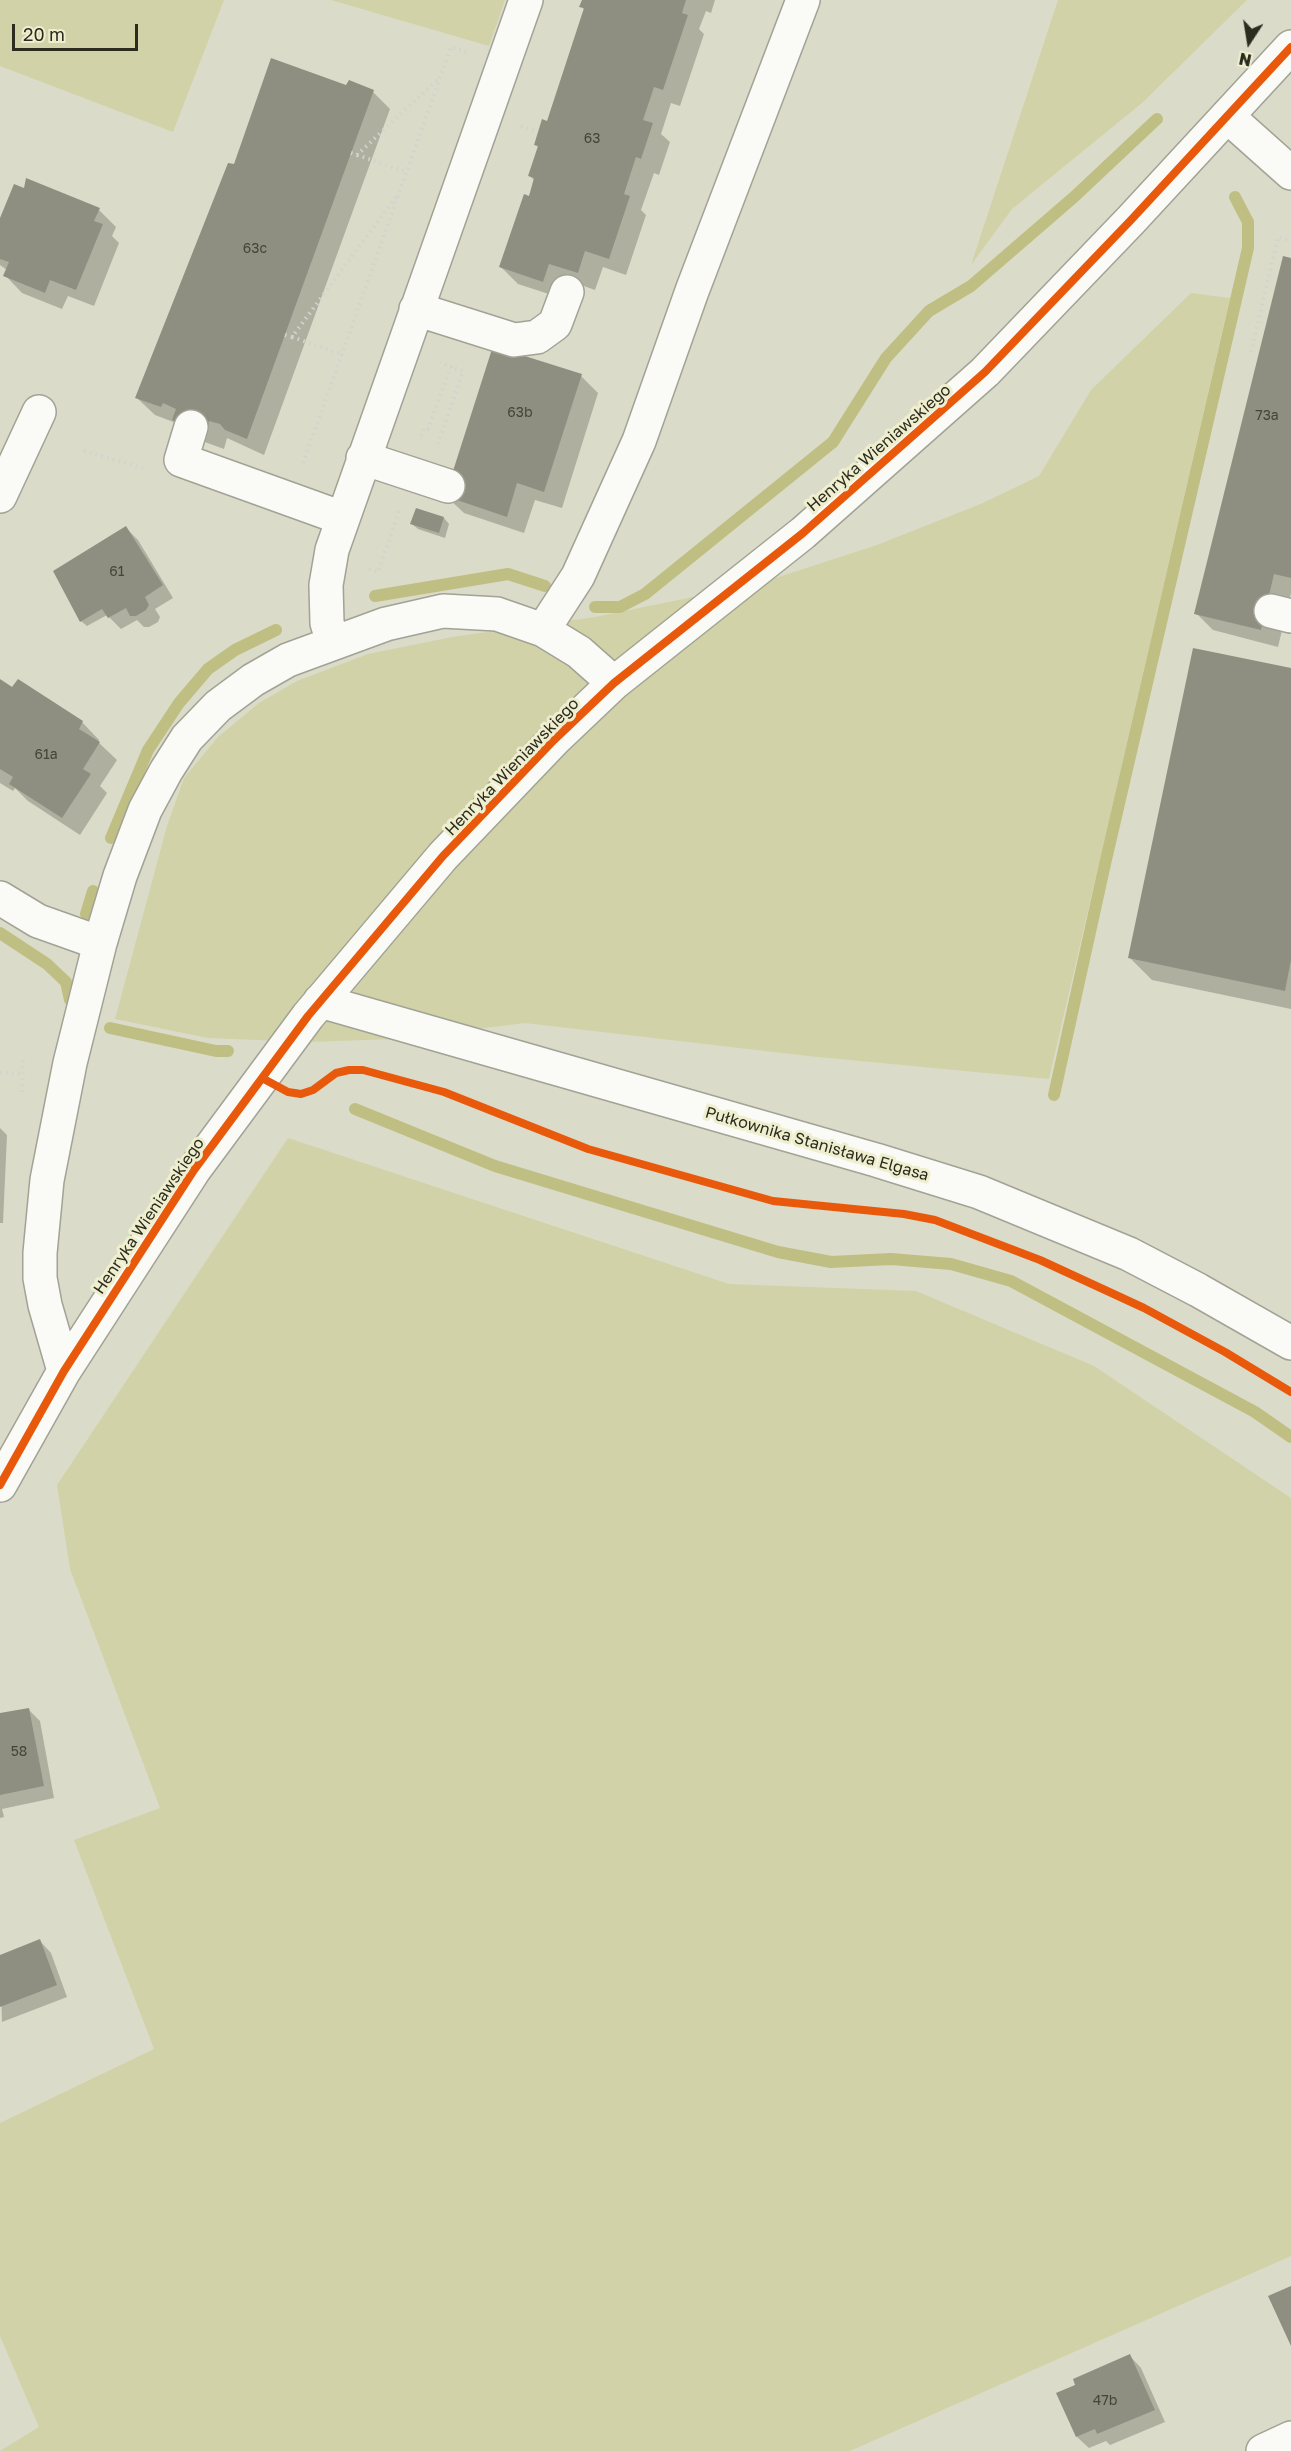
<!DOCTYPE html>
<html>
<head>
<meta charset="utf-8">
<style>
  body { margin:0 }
  #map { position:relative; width:1291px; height:2451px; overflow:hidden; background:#dbdbc9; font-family:"Golos Text",sans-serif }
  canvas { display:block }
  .north { position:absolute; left:1219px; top:12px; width:60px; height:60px; -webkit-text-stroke:4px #efefcf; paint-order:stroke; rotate:192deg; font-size:16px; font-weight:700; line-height:24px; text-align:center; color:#2b2b1f }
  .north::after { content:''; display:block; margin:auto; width:21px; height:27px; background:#2b2b1f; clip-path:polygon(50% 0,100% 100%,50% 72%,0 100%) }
  .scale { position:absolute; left:12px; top:24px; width:126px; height:27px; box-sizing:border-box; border:3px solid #2b2b1f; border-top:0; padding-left:8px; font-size:18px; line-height:21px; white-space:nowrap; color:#2b2b1f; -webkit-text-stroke:4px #efefcf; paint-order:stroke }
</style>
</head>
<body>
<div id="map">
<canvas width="1291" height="2451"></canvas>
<div class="north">N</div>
<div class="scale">20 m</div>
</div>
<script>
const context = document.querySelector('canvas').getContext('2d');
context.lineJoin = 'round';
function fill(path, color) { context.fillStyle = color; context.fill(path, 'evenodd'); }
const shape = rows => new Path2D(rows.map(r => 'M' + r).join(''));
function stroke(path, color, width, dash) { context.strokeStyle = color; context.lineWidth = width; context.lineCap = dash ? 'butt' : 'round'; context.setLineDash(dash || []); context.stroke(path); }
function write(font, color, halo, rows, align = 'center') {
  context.font = font + ' "Golos Text",sans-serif'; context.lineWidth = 6; context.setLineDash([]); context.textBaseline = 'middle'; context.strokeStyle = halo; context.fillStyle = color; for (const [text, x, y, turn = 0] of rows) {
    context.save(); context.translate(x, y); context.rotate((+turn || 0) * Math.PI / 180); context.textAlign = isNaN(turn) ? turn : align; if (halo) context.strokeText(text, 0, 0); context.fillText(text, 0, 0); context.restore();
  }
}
const green = shape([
  [0,0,224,0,173,132,0,66],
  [331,0,505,0,489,46],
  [1058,0,1247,0,1142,103,1012,209,971,265],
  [1191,293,1230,298,1049,1079,808,1056,525,1023,395,1039,308,1042,208,1038,115,1019,167,826,184,778,218,737,259,703,297,681,368,654,452,637,595,617,757,584,877,545,983,503,1039,476,1091,390],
  [288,1138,729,1284,916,1291,1094,1366,1291,1498,1291,2256,850,2451,0,2451,39,2427,0,2336,0,2123,154,2049,74,1840,160,1808,70,1569,57,1485]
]);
const shadow = shape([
  [583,0,715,0,711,13,706,11,699,29,704,34,680,106,671,103,661,134,670,142,659,175,654,173,641,210,646,215,626,275,603,267,595,290,567,280,561,298,518,284,501,267,535,181,530,176,539,148,536,145,548,123,585,10,581,7],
  [373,92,390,109,264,455,227,438,224,449,191,437,176,423,155,415,137,398,235,165],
  [99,210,116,227,112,236,119,243,94,306,68,296,62,309,22,293,5,275,7,270,0,265,0,222],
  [1291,260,1291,593,1278,647,1213,630,1196,613],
  [581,376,598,393,562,508,535,500,524,533,464,513,446,496],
  [444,518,449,524,445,538,418,529,412,524],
  [126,528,138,540,173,598,155,609,160,617,158,622,149,627,144,627,137,620,121,629,107,615,87,626,81,621],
  [1291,670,1291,1009,1152,980,1130,958],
  [0,681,82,722,99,740,98,742,117,760,100,786,107,793,80,835,28,801,15,788,13,791,0,783],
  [0,1128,7,1135,3,1223,0,1223],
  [29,1710,40,1721,54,1798,2,1809,4,1817,0,1818,0,1719],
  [40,1941,51,1953,67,1997,2,2022,0,1957],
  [1130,2356,1141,2368,1165,2422,1110,2445,1106,2441,1089,2448,1077,2437,1077,2386]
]);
const stream = shape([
  [375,596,508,574,545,586],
  [595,607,620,607,645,594,833,442,886,358,929,311,971,286,1074,197,1157,119],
  [111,838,148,750,179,703,208,669,235,650,276,630],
  [86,914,93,891],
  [0,933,47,964,66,982,70,1000],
  [110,1028,216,1051,228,1051],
  [1054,1095,1105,864,1248,248,1248,222,1235,197],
  [355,1109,495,1166,778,1252,831,1262,891,1259,951,1264,1011,1281,1255,1412,1291,1437]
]);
const building = shape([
  [582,0,686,0,682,13,688,15,663,90,654,87,643,120,653,123,641,159,636,157,624,194,630,196,609,259,585,251,578,273,549,264,543,282,499,267,524,194,529,196,534,178,528,176,538,146,534,145,542,119,547,121,584,8,579,7],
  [271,58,346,85,349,80,374,90,247,439,225,430,220,424,209,421,207,433,191,427,172,420,176,409,163,403,161,407,135,398,228,163,234,164],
  [26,178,100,208,94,221,103,224,76,290,50,280,45,293,3,276,9,262,0,259,0,218,14,184,24,188],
  [1283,256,1291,258,1291,578,1274,574,1261,630,1194,614],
  [493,346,582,374,544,492,517,483,507,517,445,496],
  [416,508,444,517,439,533,410,524],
  [126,526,163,585,145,597,149,605,146,610,136,616,130,616,126,608,108,618,102,609,80,622,53,571],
  [1193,648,1291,668,1291,960,1285,991,1128,958],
  [0,679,12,687,18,679,83,721,79,729,100,742,83,769,91,774,62,818,9,784,13,777,0,769],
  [29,1708,44,1786,0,1795,0,1713],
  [40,1939,57,1985,0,2007,0,1955],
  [1291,2286,1291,2346,1268,2296],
  [1130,2354,1155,2410,1097,2434,1095,2429,1076,2437,1056,2393,1075,2385,1073,2379]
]);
const path = shape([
  [521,126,538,132],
  [351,153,357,155,437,80],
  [357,155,406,172],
  [285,335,292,337,396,197],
  [292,337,341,354],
  [1251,352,1278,237,1291,241],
  [421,436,424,428,428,429,451,367,440,363],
  [438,444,463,371,451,367],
  [84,451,143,468],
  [303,463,451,47,468,52],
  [369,569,378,572,399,511],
  [0,1072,23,1074],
  [22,1092,23,1060]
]);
const minor = shape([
  [1227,116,1291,173],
  [416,309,514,340,537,337,555,324,567,292],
  [191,427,181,460,342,518],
  [363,458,448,486],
  [0,496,39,412],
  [1271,611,1291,616],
  [543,630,578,576,639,441,692,291,803,0],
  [333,642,327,623,326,585,332,550,526,0],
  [0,898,38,921,100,943],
  [320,1001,876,1160,979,1192,1129,1254,1198,1290,1291,1343],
  [64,1371,45,1305,40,1278,40,1253,47,1180,70,1063,100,943,120,876,145,810,166,771,187,738,218,706,253,680,288,660,386,624,443,611,497,614,543,630,579,652,614,683],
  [0,1485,64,1371,194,1170,308,1016,443,856,554,740,614,683,803,533,985,372,1131,220,1291,47],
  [1263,2451,1291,2438]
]);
const cycleway = shape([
  [262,1078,288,1092,301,1094,313,1090,336,1073,349,1070,363,1070,444,1092,588,1149,773,1201,904,1214,935,1220,1040,1260,1144,1308,1225,1352,1291,1392],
  [0,1485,64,1371,194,1170,308,1016,443,856,554,740,614,683,803,533,985,372,1131,220,1291,47]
]);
const numberNames = [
  ["63",592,139],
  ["63c",255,249],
  ["63b",520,413],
  ["73a",1267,416],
  ["61",117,572],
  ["61a",46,755],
  ["58",19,1752],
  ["47b",1105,2401]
];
const streetNames = [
  ["Henryka Wieniawskiego",879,448,-41],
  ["Henryka Wieniawskiego",512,767,-46],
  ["Pułkownika Stanisława Elgasa",817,1144,16],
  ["Henryka Wieniawskiego",149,1216,-56]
];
fill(green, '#d2d2a8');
fill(shadow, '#0003');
stroke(stream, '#c0bf83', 12);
fill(building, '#8f8f81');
stroke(minor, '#a2a295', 36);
stroke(path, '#d3d3ce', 4, [1.5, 4.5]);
stroke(minor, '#fafaf7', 33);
stroke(cycleway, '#e8590c', 8);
write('14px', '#444438', null, numberNames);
write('16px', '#2b2b1f', '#efefcf', streetNames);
</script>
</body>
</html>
